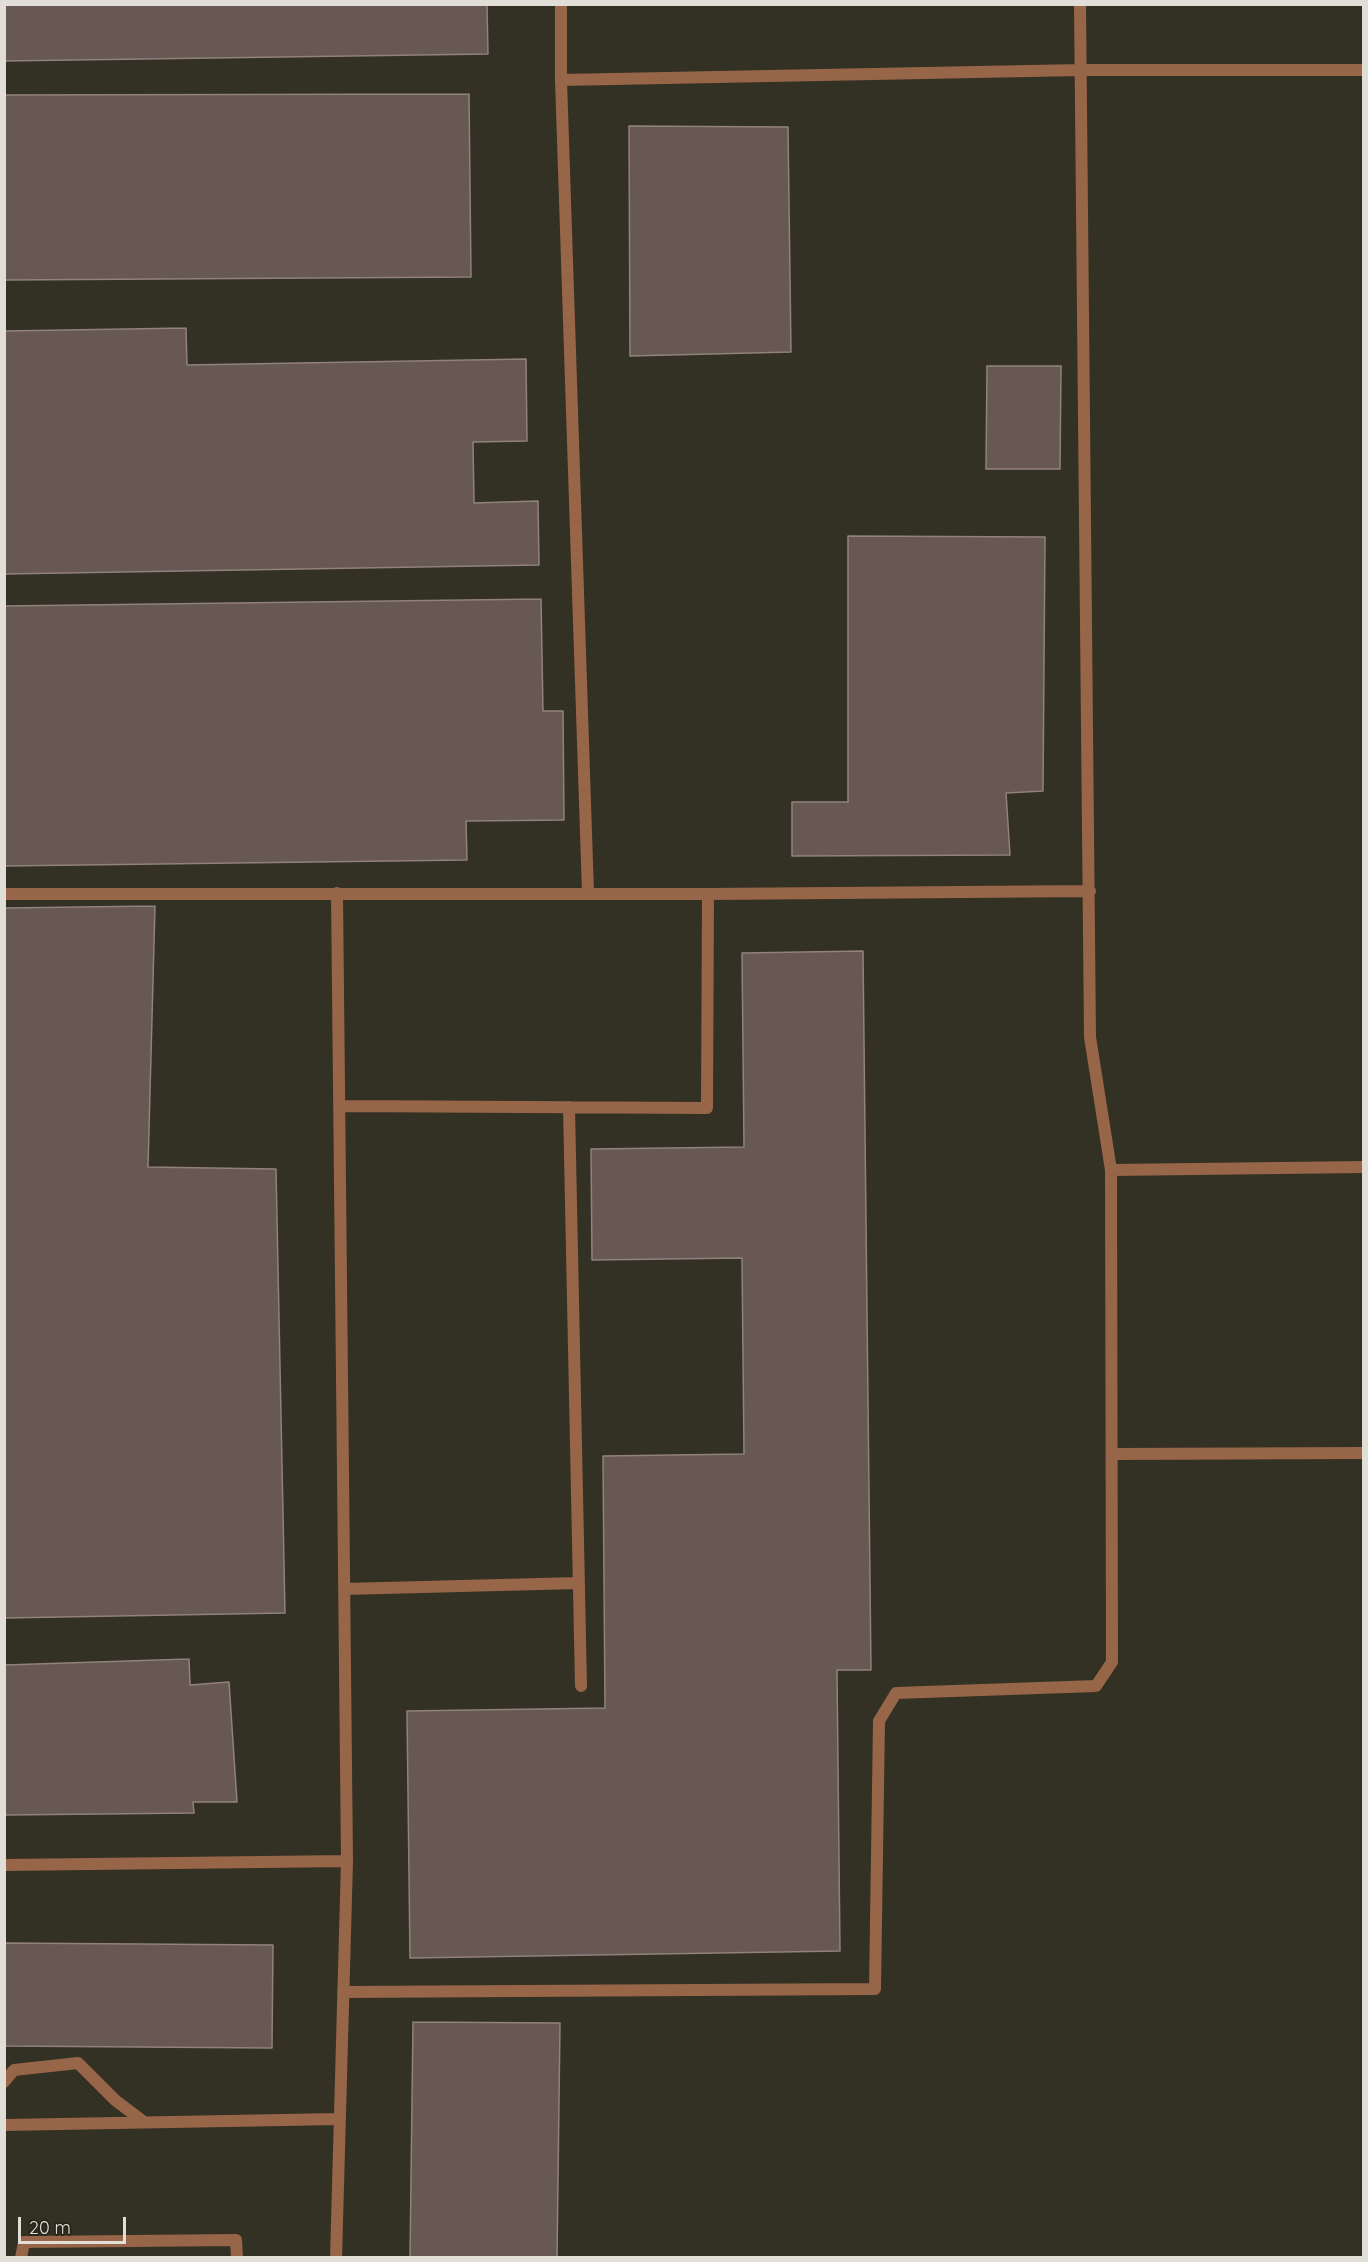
<!DOCTYPE html>
<html>
<head>
<meta charset="utf-8">
<style>
  body { margin:0 }
  #map { position:relative; width:1368px; height:2262px; overflow:hidden; background:#333024; font-family:Quicksand,sans-serif }
  canvas { display:block }
  .frame { position:absolute; inset:0; border:6px solid #e0ded6; pointer-events:none }
  .scale { position:absolute; left:18px; top:2217px; width:108px; height:27px; box-sizing:border-box; border:3px solid #e0ded6; border-top:0; padding-left:8px; font-size:18px; line-height:21px; white-space:nowrap; color:#e0ded6; -webkit-text-stroke:4px #29261b; paint-order:stroke }
</style>
</head>
<body>
<div id="map">
<canvas width="1368" height="2262"></canvas>
<div class="frame"></div>
<div class="scale">20 m</div>
</div>
<script>
const context = document.querySelector('canvas').getContext('2d');
context.lineJoin = 'round';
function fill(path, color) { context.fillStyle = color; context.fill(path, 'evenodd'); }
const shape = rows => new Path2D(rows.map(r => 'M' + r).join(''));
function stroke(path, color, width, dash) { context.strokeStyle = color; context.lineWidth = width; context.lineCap = dash ? 'butt' : 'round'; context.setLineDash(dash || []); context.stroke(path); }
const building = shape([
  [4,4,487,4,488,54,4,61,4,4],
  [469,94,471,277,4,280,4,95,469,94],
  [629,126,788,127,791,352,630,356,629,126],
  [186,328,187,365,526,359,527,441,473,442,474,503,538,501,539,565,4,574,4,331,186,328],
  [987,366,1061,366,1060,469,986,469,987,366],
  [848,536,1045,537,1043,791,1006,793,1010,855,792,856,792,802,848,802,848,536],
  [541,599,543,711,563,711,564,820,466,821,467,860,4,866,4,606,541,599],
  [155,906,148,1167,276,1169,285,1613,4,1618,4,908,155,906],
  [863,951,871,1670,837,1670,840,1951,410,1958,407,1711,605,1708,603,1456,744,1454,742,1258,592,1260,591,1149,744,1147,742,953,863,951],
  [189,1659,190,1685,229,1682,237,1802,193,1802,194,1813,4,1815,4,1665,189,1659],
  [4,1943,273,1945,272,2048,4,2046,4,1943],
  [413,2022,560,2023,557,2258,410,2258,413,2022]
]);
const lane = shape([
  [561,4,561,80,588,893],
  [561,80,1081,70,1364,70],
  [4,894,708,894,1090,891],
  [340,1106,707,1108,708,894],
  [569,1107,581,1686],
  [1111,1170,1364,1167],
  [1112,1454,1364,1453],
  [344,1589,578,1583],
  [4,1865,347,1861],
  [343,1992,875,1989,879,1721,896,1693,1096,1686,1112,1662,1111,1170,1090,1037,1080,4],
  [4,2082,14,2070,78,2063,115,2100,144,2122],
  [4,2125,339,2119],
  [21,2258,24,2242,236,2240,237,2258],
  [336,2258,347,1861,337,893]
]);
fill(building, '#675854');
stroke(building, '#92827e', 1.5);
stroke(lane, '#976548', 12);
</script>
</body>
</html>
